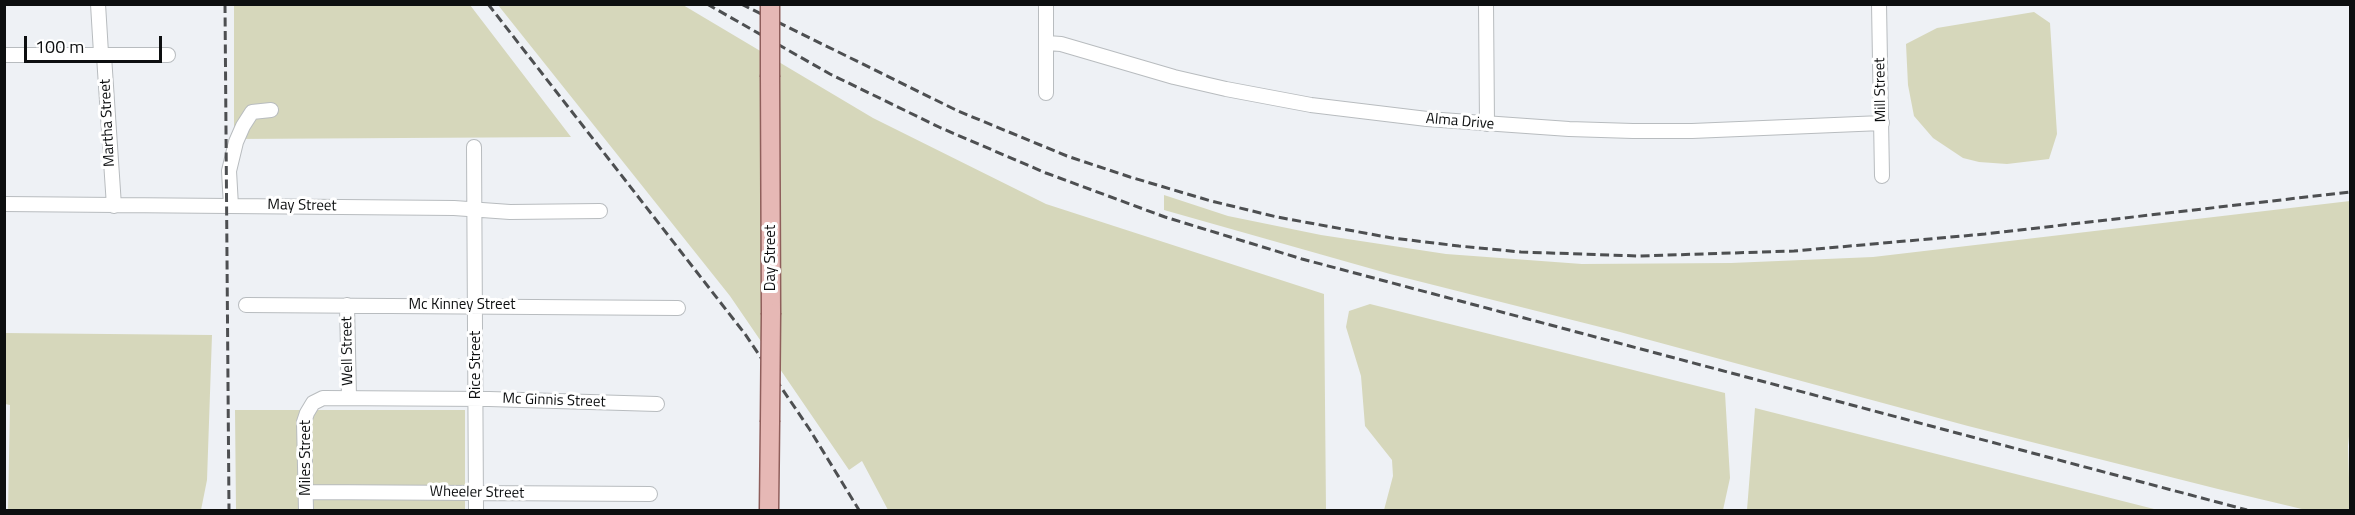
<!DOCTYPE html>
<html>
<head>
<meta charset="utf-8">
<style>
  body { margin:0 }
  #map { position:relative; width:2355px; height:515px; overflow:hidden; background:#eef1f5; font-family:"Titillium Web",sans-serif }
  canvas { display:block }
  .frame { position:absolute; inset:0; border:6px solid #0d0f10; pointer-events:none }
  .scale { position:absolute; left:24px; top:36px; width:138px; height:27px; box-sizing:border-box; border:3px solid #0d0f10; border-top:0; padding-left:8px; font-size:18px; line-height:21px; white-space:nowrap; color:#0d0f10; -webkit-text-stroke:4px #fff; paint-order:stroke }
</style>
</head>
<body>
<div id="map">
<canvas width="2355" height="515"></canvas>
<div class="frame"></div>
<div class="scale">100 m</div>
</div>
<script>
const context = document.querySelector('canvas').getContext('2d');
context.lineJoin = 'round';
function fill(path, color) { context.fillStyle = color; context.fill(path, 'evenodd'); }
const shape = rows => new Path2D(rows.map(r => 'M' + r).join(''));
function stroke(path, color, width, dash) { context.strokeStyle = color; context.lineWidth = width; context.lineCap = dash ? 'butt' : 'round'; context.setLineDash(dash || []); context.stroke(path); }
function write(font, color, halo, rows, align = 'center') {
  context.font = font + ' "Titillium Web",sans-serif'; context.lineWidth = 6; context.setLineDash([]); context.textBaseline = 'middle'; context.strokeStyle = halo; context.fillStyle = color; for (const [text, x, y, turn = 0] of rows) {
    context.save(); context.translate(x, y); context.rotate((+turn || 0) * Math.PI / 180); context.textAlign = isNaN(turn) ? turn : align; if (halo) context.strokeText(text, 0, 0); context.fillText(text, 0, 0); context.restore();
  }
}
const green = shape([
  [234,5,470,5,571,137,234,139],
  [498,5,683,5,873,118,1046,204,1324,294,1326,510,888,510,862,461,849,470,730,296],
  [2034,12,2050,23,2057,134,2049,159,2007,164,1979,162,1963,158,1933,138,1914,116,1908,85,1906,44,1937,28],
  [1164,195,1228,216,1321,235,1446,254,1582,264,1731,263,1873,257,2350,201,2350,427,2348,446,2350,510,2306,510,2218,489,1968,426,1620,332,1390,274,1164,210],
  [1370,304,1725,393,1730,478,1723,510,1384,510,1393,476,1392,460,1365,426,1361,376,1346,327,1349,311],
  [4,333,212,335,207,480,201,510,8,510,10,405,5,404],
  [1755,408,2158,510,1747,510],
  [235,410,465,410,465,510,236,510]
]);
const minor = shape([
  [98,4,101,53,104,56,114,206],
  [1486,4,1487,124],
  [1879,4,1882,176],
  [1047,43,1061,44,1174,77,1226,89,1311,105,1427,119,1569,129,1633,131,1692,131,1882,123],
  [4,55,168,55],
  [1046,93,1046,4],
  [474,147,476,510],
  [4,204,454,208,510,212,600,211],
  [231,206,229,171,236,142,243,126,252,112,271,110],
  [246,305,678,308],
  [347,305,349,397],
  [305,492,650,494],
  [306,510,304,422,307,413,313,403,323,398,489,399,657,404]
]);
const major = shape([
  [770,77,771,313],
  [769,510,770,422]
]);
const rail = shape([
  [225,4,229,510],
  [488,4,745,334,810,430,859,510],
  [707,4,830,74,941,128,1046,173,1165,217,1302,259,2247,510],
  [741,4,958,111,1067,156,1130,177,1211,201,1277,217,1392,238,1459,246,1521,252,1639,256,1794,251,1985,234,2350,192]
]);
const majorBridge = shape([
  [770,77,770,4],
  [770,422,771,313]
]);
const streetNames = [
  ["Mill Street",1881,90,-91],
  ["Alma Drive",1460,122,5],
  ["Martha Street",108,123,-93],
  ["May Street",302,206,1],
  ["Day Street",771,258,-90],
  ["Mc Kinney Street",462,305],
  ["Well Street",348,351,-91],
  ["Rice Street",476,365,-90],
  ["Mc Ginnis Street",554,401,2],
  ["Miles Street",306,458,-90],
  ["Wheeler Street",477,493,1]
];
fill(green, '#d6d7bb');
stroke(minor, '#b8bcbf', 16);
stroke(major, '#8f5e5b', 21);
stroke(minor, '#fff', 14);
stroke(major, '#e6b8b5', 18);
stroke(rail, '#4d4f51', 3, [9, 4.5]);
stroke(majorBridge, '#8f5e5b', 21, []);
stroke(majorBridge, '#e6b8b5', 18);
write('15px', '#0d0f10', '#fff', streetNames);
</script>
</body>
</html>
